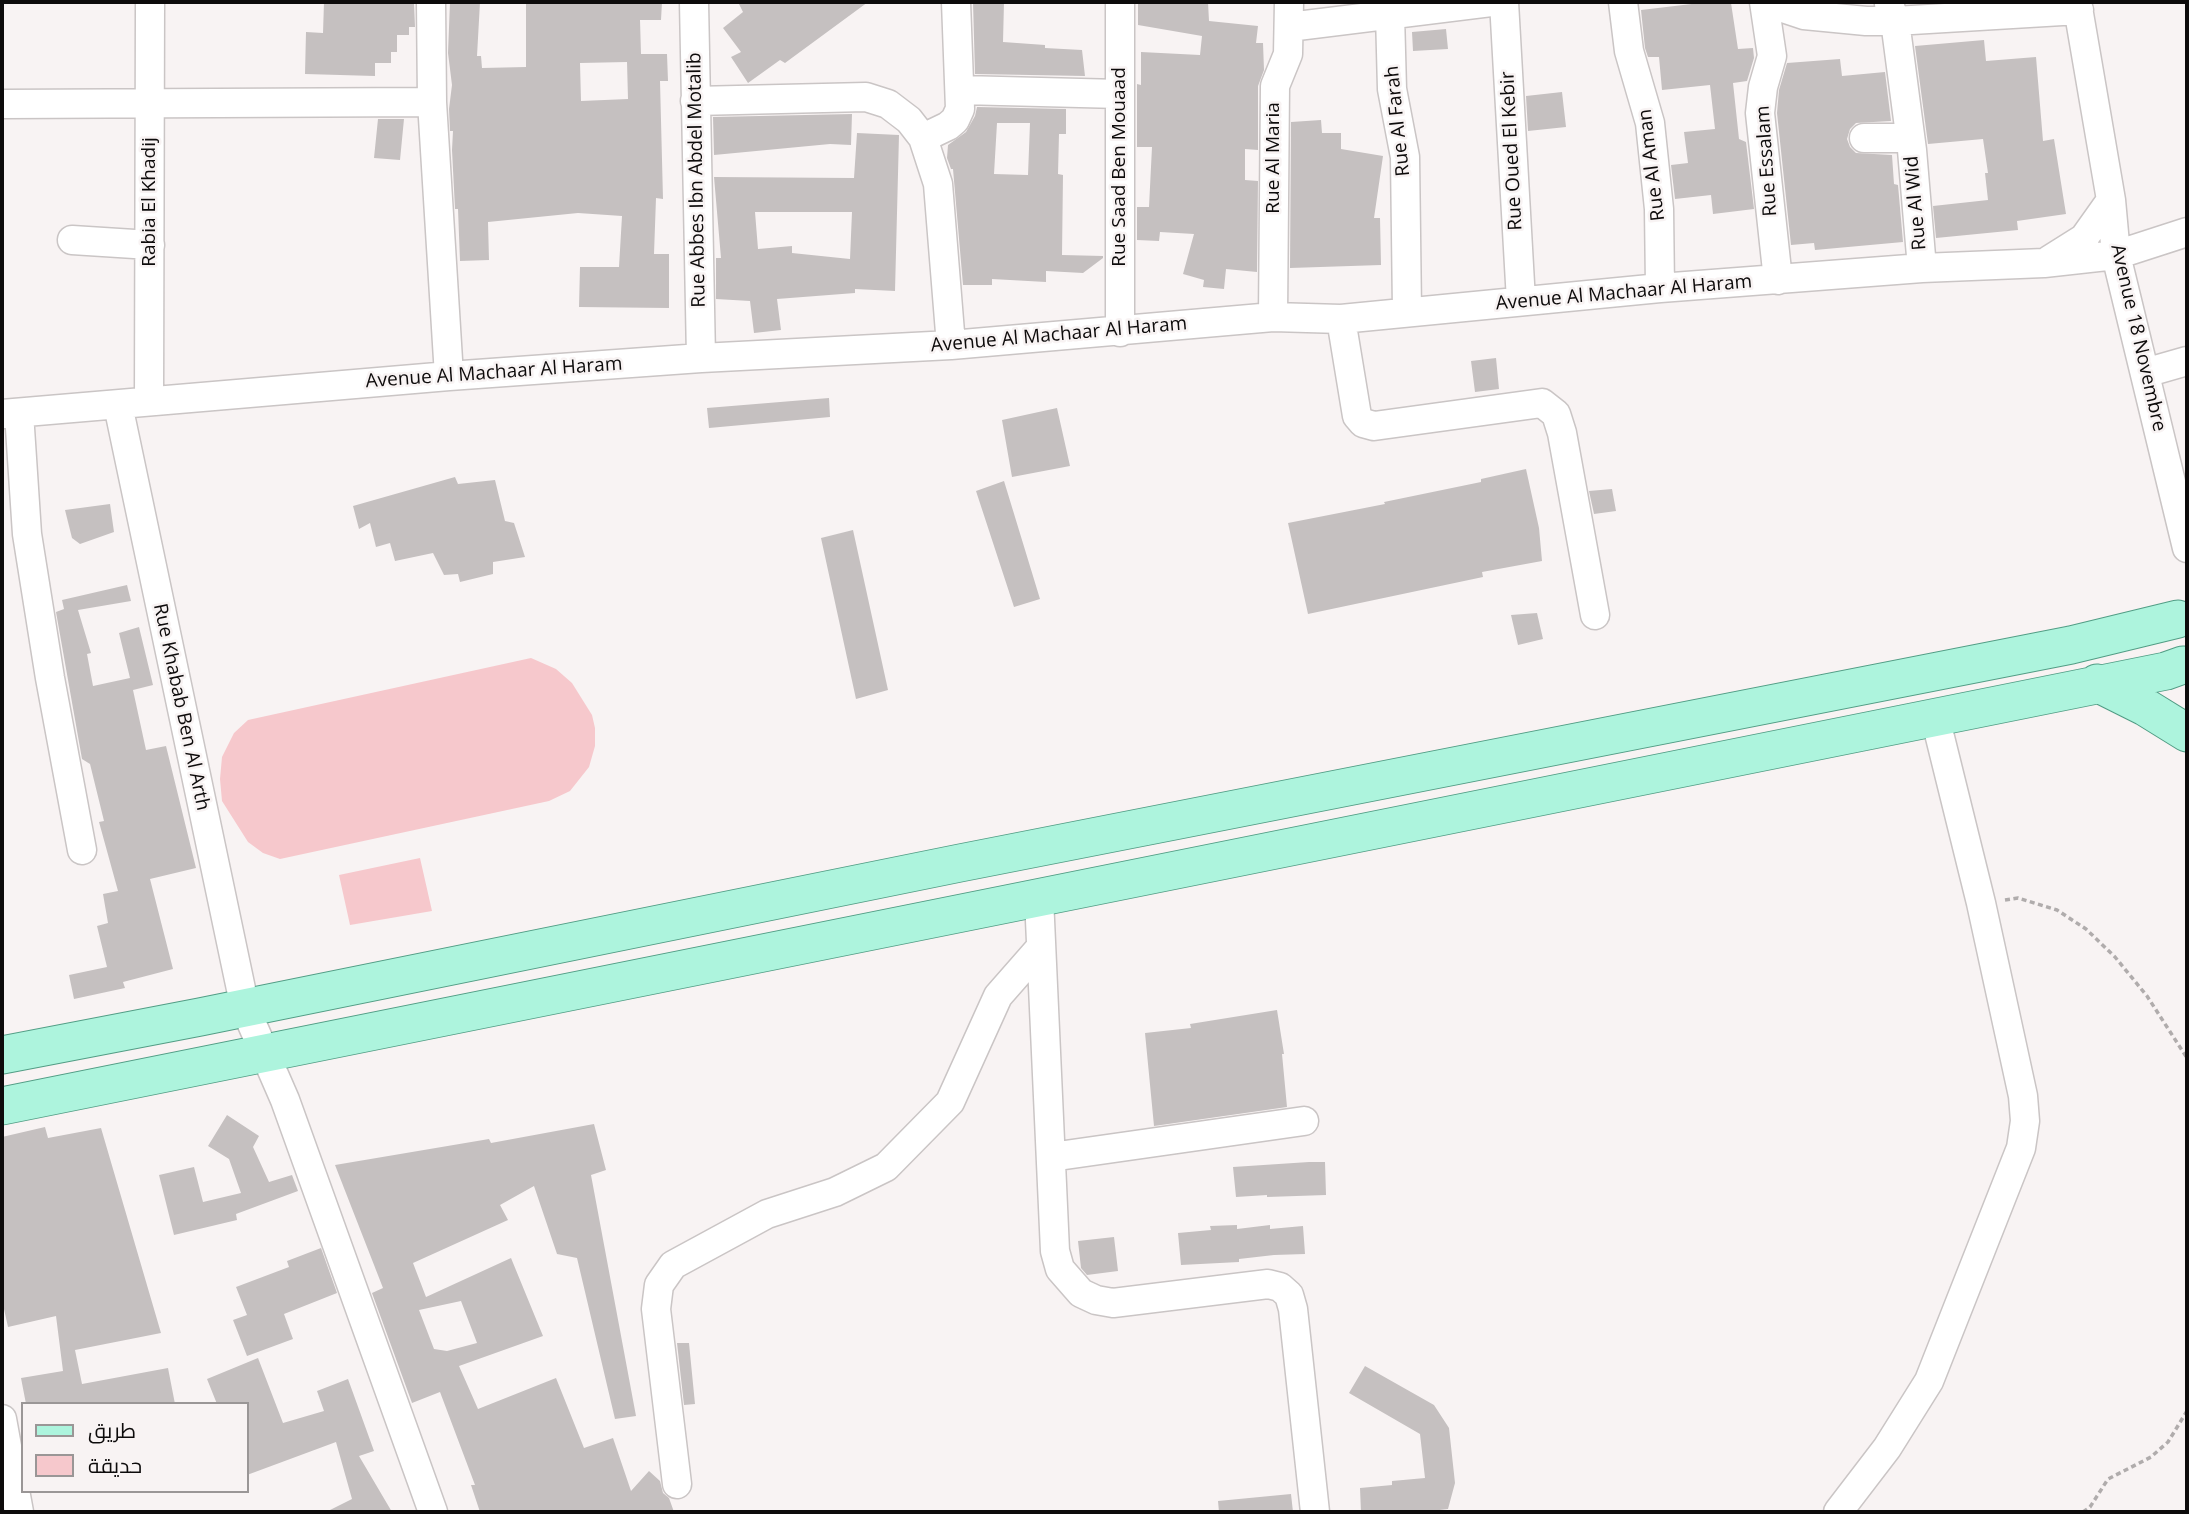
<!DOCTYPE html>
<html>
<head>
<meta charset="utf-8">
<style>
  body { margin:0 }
  #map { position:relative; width:2189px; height:1514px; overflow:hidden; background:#f8f3f3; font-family:"Open Sans",Cairo,sans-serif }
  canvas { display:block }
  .frame { position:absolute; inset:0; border:4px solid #0d0b0b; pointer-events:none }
  .legend { position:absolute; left:21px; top:1402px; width:228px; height:91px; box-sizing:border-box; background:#f8f3f3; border:2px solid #9a9696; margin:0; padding:9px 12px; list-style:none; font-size:21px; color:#0d0b0b }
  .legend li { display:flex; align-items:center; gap:14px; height:35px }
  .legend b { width:35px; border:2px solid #9a9696 }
</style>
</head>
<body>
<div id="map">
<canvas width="2189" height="1514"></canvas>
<div class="frame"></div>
<ul class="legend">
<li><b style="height:9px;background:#adf4dd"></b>طريق</li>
<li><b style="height:19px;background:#f6c8cc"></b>حديقة</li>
</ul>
</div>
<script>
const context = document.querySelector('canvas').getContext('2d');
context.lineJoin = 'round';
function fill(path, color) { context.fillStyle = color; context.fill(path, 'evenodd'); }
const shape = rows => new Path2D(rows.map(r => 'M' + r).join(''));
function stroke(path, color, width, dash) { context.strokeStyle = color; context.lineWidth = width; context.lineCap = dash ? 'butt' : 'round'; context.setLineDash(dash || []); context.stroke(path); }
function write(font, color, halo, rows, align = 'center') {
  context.font = font + ' "Open Sans",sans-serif'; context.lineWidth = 5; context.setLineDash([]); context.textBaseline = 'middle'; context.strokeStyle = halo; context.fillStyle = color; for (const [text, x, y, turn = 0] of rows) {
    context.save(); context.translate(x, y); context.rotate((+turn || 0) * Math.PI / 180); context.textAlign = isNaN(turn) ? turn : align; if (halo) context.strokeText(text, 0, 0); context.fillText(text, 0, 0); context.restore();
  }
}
const green = shape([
  [531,658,556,669,572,683,592,715,595,728,595,746,589,767,570,791,549,801,280,859,263,853,248,842,222,801,220,779,222,757,234,733,248,720],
  [420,858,432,911,350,925,339,875]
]);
const building = shape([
  [324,2,414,3,415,27,409,27,409,35,397,35,397,52,391,52,391,63,375,63,375,76,305,74,306,32,323,33],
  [450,2,480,2,477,56,481,56,482,68,526,67,526,2,662,2,661,20,640,20,641,54,667,54,668,81,660,81,663,199,656,198,654,254,669,254,669,308,579,307,580,267,619,267,622,216,578,213,488,222,489,260,460,261,458,209,455,209,452,150,453,131,450,131,449,109,452,85,448,53],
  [627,62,628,99,581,101,580,63],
  [738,2,868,2,785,63,780,60,748,83,731,57,741,52,723,28,743,12],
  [973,2,1004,2,1003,42,1045,45,1045,48,1082,50,1085,76,975,74],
  [1138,2,1208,2,1209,21,1258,26,1256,43,1263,43,1264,70,1258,86,1258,150,1245,149,1245,180,1258,181,1257,272,1226,269,1224,289,1203,287,1204,280,1183,274,1194,234,1160,232,1159,241,1137,240,1137,207,1149,207,1152,147,1137,147,1137,84,1141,85,1141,52,1200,55,1202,36,1138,25],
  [1700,3,1731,3,1738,49,1753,48,1754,58,1747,81,1733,83,1739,139,1746,142,1754,209,1713,214,1711,195,1675,199,1671,165,1688,163,1684,132,1715,129,1710,85,1662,90,1659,57,1648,57,1645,48,1641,10],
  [1446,29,1448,49,1413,51,1412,32],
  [1984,40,1986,61,2036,57,2043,141,2054,139,2066,214,2017,221,2018,230,1936,238,1933,206,1988,200,1985,173,1988,173,1983,139,1928,144,1915,46],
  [1840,59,1842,76,1885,72,1891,121,1856,123,1850,129,1847,139,1850,147,1856,153,1892,155,1894,184,1898,185,1903,242,1815,250,1814,243,1791,245,1777,113,1779,90,1787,63],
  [1562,92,1566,127,1528,131,1526,96],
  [977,107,1066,109,1066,134,1059,134,1058,174,1063,175,1062,255,1103,256,1103,258,1083,273,1046,271,1046,282,992,279,992,285,963,285,953,169,951,169,947,158,948,145,966,132,975,116],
  [997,123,1030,123,1028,175,994,174],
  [852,114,851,145,830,144,714,155,713,117],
  [378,119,404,119,400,160,374,158],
  [1321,120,1322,133,1341,133,1341,149,1383,156,1374,218,1380,218,1381,265,1290,268,1291,122],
  [857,133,899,135,895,291,855,289,855,293,777,299,781,330,754,333,750,301,716,299,716,258,721,258,714,177,854,178],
  [755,212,852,212,850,259,792,253,792,246,758,249],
  [1496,358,1499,389,1475,392,1471,361],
  [829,398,830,417,709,428,707,408],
  [1057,408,1070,466,1012,477,1002,420],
  [1526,469,1539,528,1542,561,1482,572,1483,577,1308,614,1288,523,1385,504,1384,502,1481,482,1481,479],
  [455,477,458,484,495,480,505,521,514,523,525,557,493,562,493,574,460,582,458,574,444,575,433,553,395,561,390,543,376,547,370,523,359,529,353,506],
  [1004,481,1040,599,1014,607,976,491],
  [1612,489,1616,511,1594,514,1589,491],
  [110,504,114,532,80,544,72,538,65,510],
  [853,530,888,690,856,699,821,538],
  [127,585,131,601,78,610,91,653,87,654,93,686,130,678,119,633,139,627,153,685,133,690,146,750,166,746,196,868,150,879,173,969,123,982,125,988,74,999,69,975,107,967,97,926,108,923,103,894,118,891,99,822,104,821,90,764,82,759,56,612,64,609,62,600],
  [1537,613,1543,639,1518,645,1511,615],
  [1277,1010,1284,1054,1282,1054,1287,1107,1154,1126,1145,1033,1191,1028,1190,1024],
  [227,1115,259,1136,253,1147,269,1182,292,1175,298,1191,236,1214,237,1220,174,1235,159,1175,194,1167,203,1202,241,1193,229,1159,208,1146],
  [594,1124,606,1170,591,1175,636,1416,615,1419,577,1258,557,1254,534,1186,500,1205,508,1220,413,1263,426,1297,511,1258,543,1336,459,1366,478,1409,556,1378,584,1448,613,1438,631,1491,649,1471,660,1481,663,1493,669,1498,674,1512,480,1512,471,1485,475,1485,440,1392,412,1403,372,1293,383,1288,335,1165,489,1139,491,1143],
  [461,1301,477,1343,447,1351,434,1349,419,1310],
  [45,1127,48,1138,101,1128,161,1333,75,1350,82,1384,168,1368,175,1404,26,1404,21,1378,63,1371,56,1316,8,1327,2,1300,2,1137],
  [1309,1162,1325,1162,1326,1195,1267,1197,1267,1195,1236,1197,1233,1167],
  [1237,1225,1237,1229,1270,1225,1270,1229,1303,1226,1305,1254,1274,1255,1239,1259,1239,1262,1181,1265,1178,1233,1211,1230,1210,1226],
  [1114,1237,1118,1271,1087,1275,1081,1268,1078,1241],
  [321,1248,337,1293,284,1314,293,1339,247,1356,233,1320,247,1315,236,1287,289,1267,287,1261],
  [677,1343,689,1343,695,1404,684,1405],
  [258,1358,283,1423,324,1411,317,1391,348,1379,374,1451,359,1456,392,1512,326,1512,352,1499,336,1442,247,1475,247,1404,217,1404,207,1379],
  [1365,1366,1434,1405,1449,1428,1455,1483,1448,1509,1423,1512,1361,1512,1360,1488,1392,1485,1392,1481,1425,1478,1420,1434,1349,1393],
  [1291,1494,1293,1512,1219,1512,1218,1501]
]);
const path = shape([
  [2005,900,2018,898,2057,910,2086,929,2115,957,2147,996,2187,1058],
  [2083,1512,2090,1507,2108,1479,2151,1457,2168,1442,2187,1411]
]);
const minor = shape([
  [431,2,432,102,449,376],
  [694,2,701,358],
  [1120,2,1120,332],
  [1504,2,1521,301],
  [1623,2,1629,51,1650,123,1659,209,1660,288],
  [1764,2,1772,56,1763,87,1760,113,1778,280],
  [1765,2,1804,15,1866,21,1895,21,2079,10],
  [2077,2,2111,200,2116,255,2187,548],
  [1889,4,1895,21,1912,150,1922,268],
  [1390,14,1392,89,1405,157,1407,311],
  [1289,27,1491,2],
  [961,90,1120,94],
  [695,101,866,97,888,104,909,120,923,138,938,184,951,345],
  [2,104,432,102],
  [923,138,948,126,955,120,960,109,956,2],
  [1864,138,1909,138],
  [72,240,150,245],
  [2049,260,2084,238,2111,200],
  [1273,317,1275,86,1288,54,1289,2],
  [1341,319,1357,416,1363,423,1374,426,1542,403,1556,414,1562,433,1595,615],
  [2145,373,2187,361],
  [149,401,150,2],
  [118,405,245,1008,285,1100,433,1512],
  [19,413,27,534,50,678,82,850],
  [2,414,449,376,701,358,951,345,1273,317,1341,319,1660,288,1922,268,2044,263,2116,255,2187,232],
  [1039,898,1055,1251,1060,1269,1081,1293,1096,1300,1113,1303,1268,1284,1280,1287,1289,1295,1293,1309,1315,1512],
  [1051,1157,1304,1121],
  [2,1419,19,1512],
  [677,1484,656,1309,659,1285,673,1265,767,1214,835,1192,886,1167,950,1102,998,996,1041,947],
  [1838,1512,1887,1448,1929,1381,2021,1148,2025,1121,2023,1096,1981,903,1935,717]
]);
const major = shape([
  [2097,683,2145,707,2187,733],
  [2,1055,200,1017,960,863,2071,645,2178,619],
  [2,1106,2166,671,2183,665]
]);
const streetNames = [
  ["Rue Al Farah",1398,121,-96],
  ["Rue Oued El Kebir",1512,151,-93],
  ["Rue Al Maria",1274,158,-90],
  ["Rue Essalam",1767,161,-94],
  ["Rue Al Aman",1652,165,-97],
  ["Rue Saad Ben Mouaad",1120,167,-90],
  ["Rue Abbes Ibn Abdel Motalib",697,180,-91],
  ["Rabia El Khadij",150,202,-90],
  ["Rue Al Wid",1916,203,-95],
  ["Avenue Al Machaar Al Haram",1624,293,-5],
  ["Avenue Al Machaar Al Haram",1059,335,-5],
  ["Avenue 18 Novembre",2138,338,77],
  ["Avenue Al Machaar Al Haram",494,373,-4],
  ["Rue Khabab Ben Al Arth",181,707,78]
];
fill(green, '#f6c8cc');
fill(building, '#c5c0c0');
stroke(minor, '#cac5c5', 31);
stroke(major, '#529d85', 39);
stroke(path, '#b0acac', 3.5, [5, 3.5]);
stroke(minor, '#fff', 28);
stroke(major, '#adf4dd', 37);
write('19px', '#0d0b0b', '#f8f3f3', streetNames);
</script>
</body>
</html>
